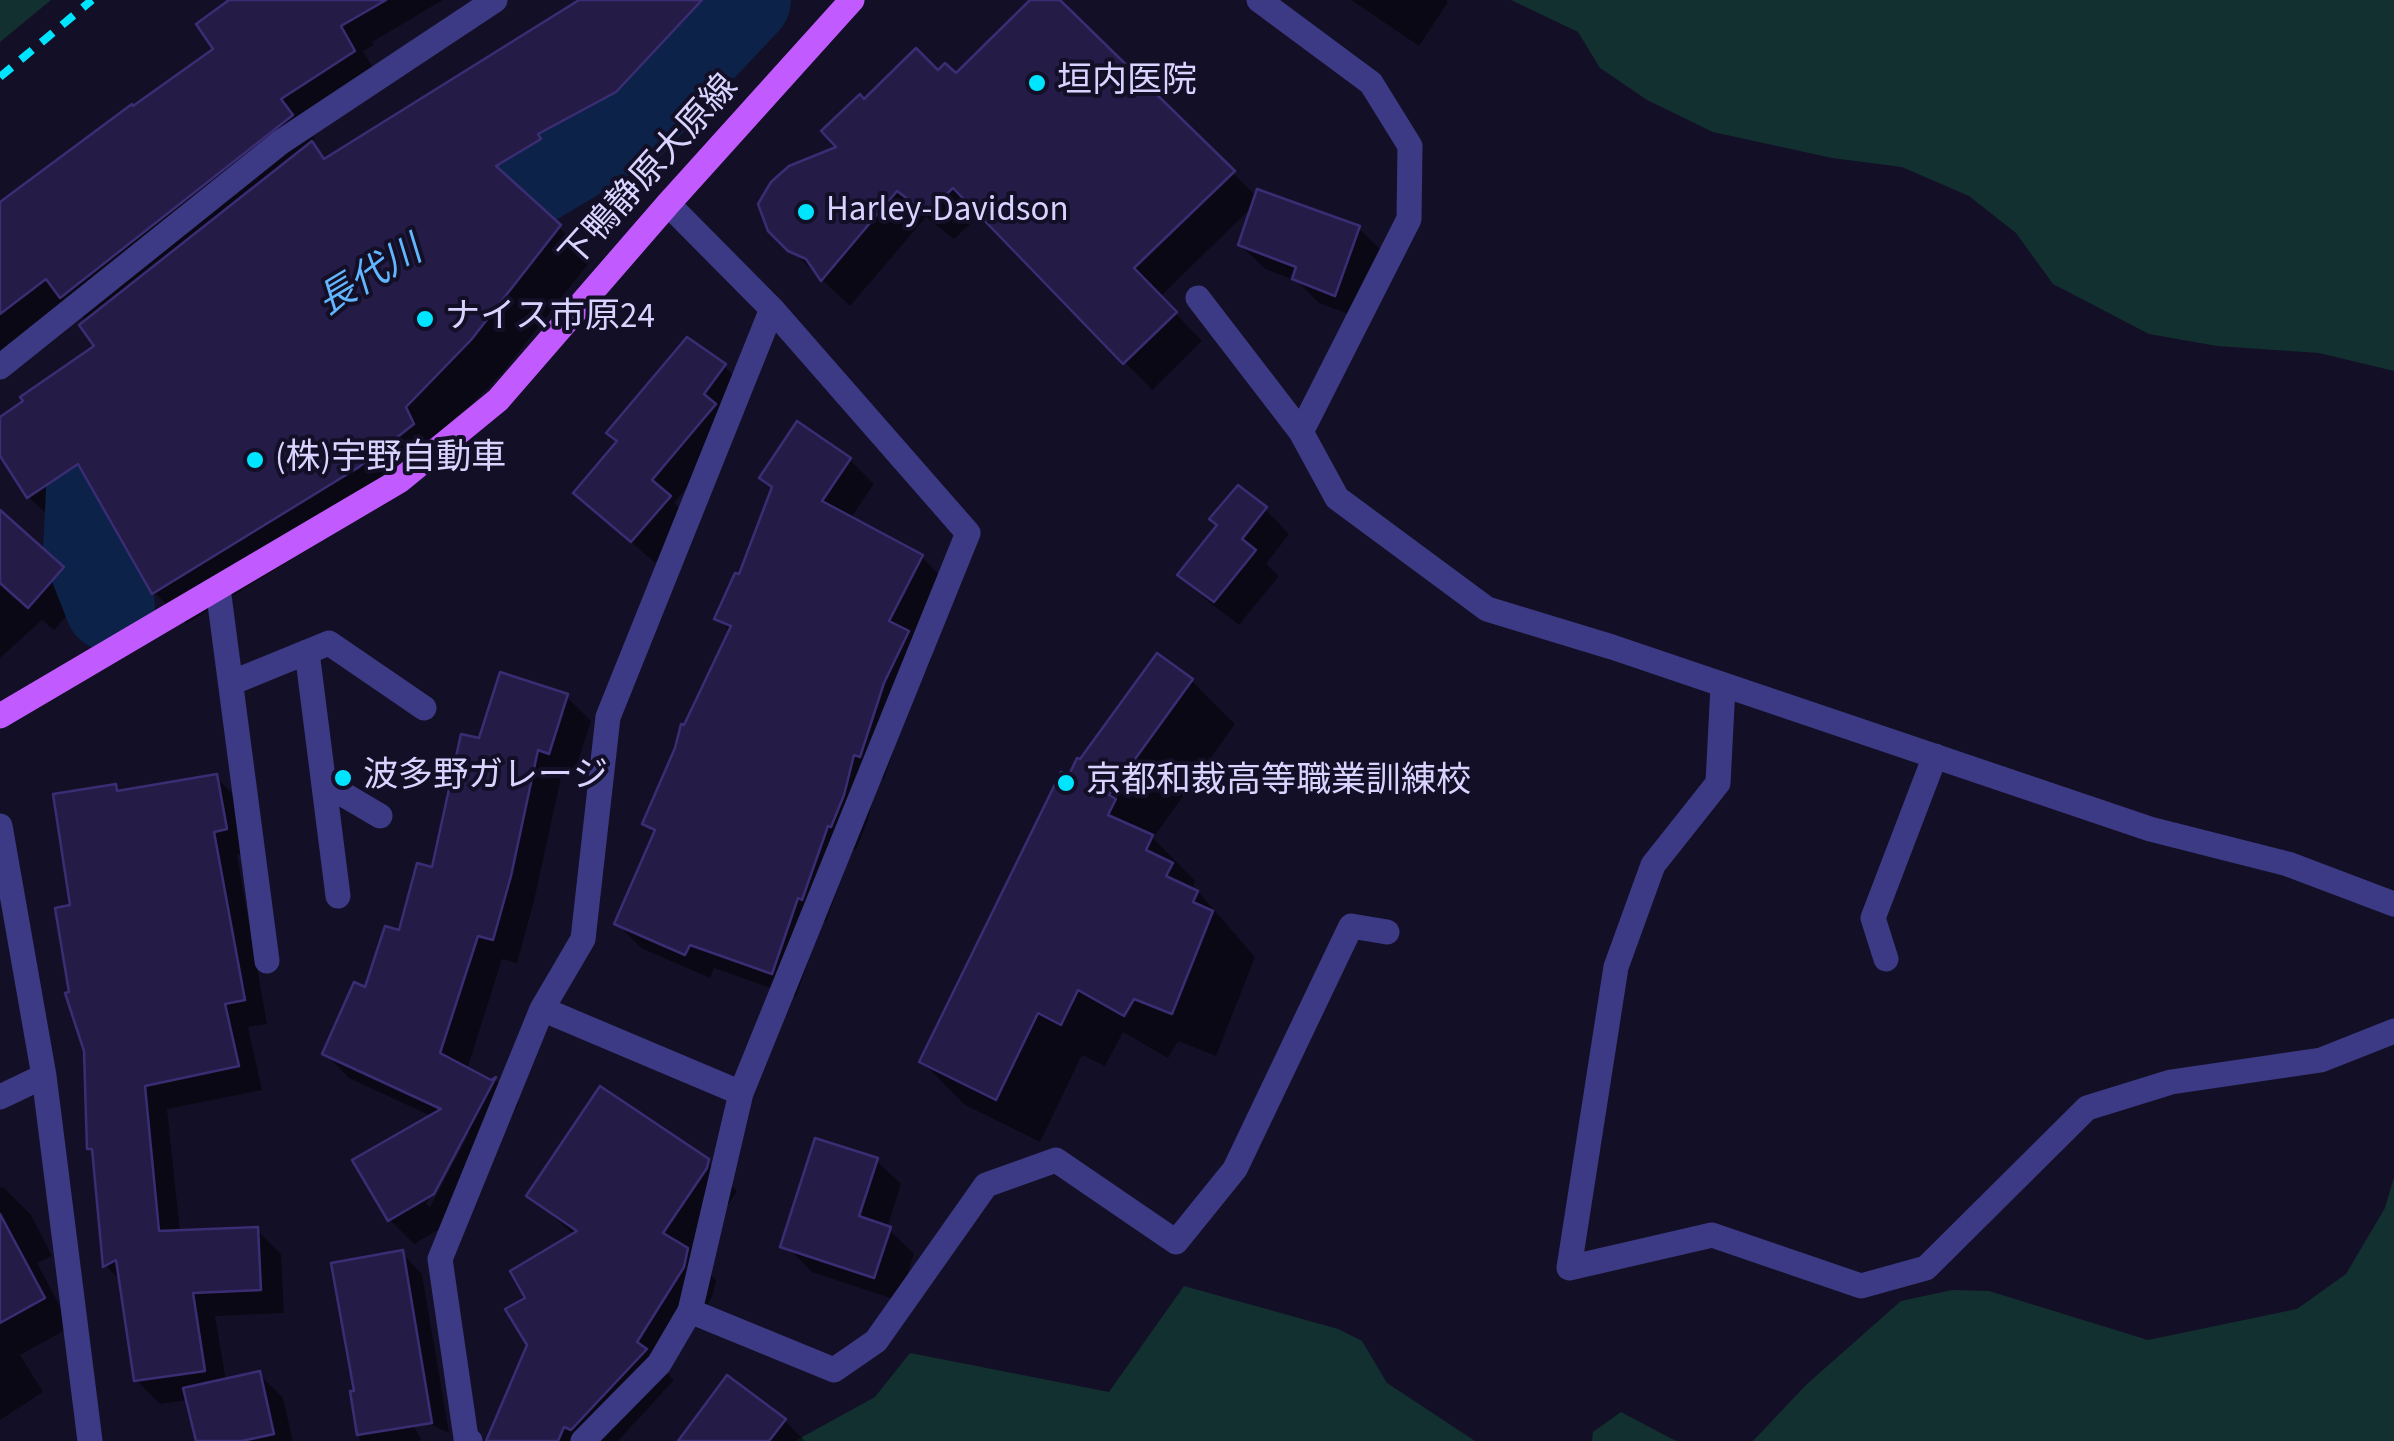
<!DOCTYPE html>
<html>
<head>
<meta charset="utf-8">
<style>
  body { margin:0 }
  canvas { display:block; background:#130f26 }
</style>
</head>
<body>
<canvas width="2394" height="1441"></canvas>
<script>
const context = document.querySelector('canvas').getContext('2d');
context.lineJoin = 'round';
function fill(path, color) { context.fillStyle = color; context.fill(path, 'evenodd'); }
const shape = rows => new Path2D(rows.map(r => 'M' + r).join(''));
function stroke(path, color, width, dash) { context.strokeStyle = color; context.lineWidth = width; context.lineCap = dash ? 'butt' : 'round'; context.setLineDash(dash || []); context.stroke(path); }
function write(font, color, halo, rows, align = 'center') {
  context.font = font + ' "Source Sans 3","Noto Sans JP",sans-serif'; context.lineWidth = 8; context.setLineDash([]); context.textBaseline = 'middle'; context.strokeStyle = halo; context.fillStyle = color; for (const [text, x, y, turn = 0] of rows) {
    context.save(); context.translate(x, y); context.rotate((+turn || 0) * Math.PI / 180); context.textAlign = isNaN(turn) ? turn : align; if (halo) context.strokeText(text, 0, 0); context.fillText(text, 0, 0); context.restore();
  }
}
const green = shape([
  [0,0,51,0,0,42],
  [1511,0,2394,0,2394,371,2319,353,2217,346,2149,334,2053,284,2016,233,1969,196,1902,167,1832,158,1713,132,1647,100,1600,68,1578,32],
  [2394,1177,2394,1441,1753,1441,1807,1384,1901,1301,1952,1290,1989,1291,2148,1340,2297,1309,2346,1274,2385,1208],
  [1184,1286,1338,1329,1362,1341,1387,1383,1475,1441,795,1441,875,1397,910,1353,1109,1392],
  [1621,1412,1670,1438,1677,1441,1592,1441,1593,1432]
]);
const shadow = shape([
  [233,0,443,0,372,42,374,45,363,51,378,77,304,124,315,140,311,144,327,160,583,0,765,0,648,124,568,167,571,172,528,198,592,259,503,372,437,440,391,499,186,624,154,592,102,501,61,529,29,497,0,451,0,420,98,347,87,322,70,306,0,361,0,212,133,109,216,49],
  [1033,0,1057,0,1257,197,1358,228,1383,252,1359,318,1319,303,1297,281,1265,269,1240,245,1254,205,1160,297,1202,341,1152,390,981,214,954,239,926,217,850,306,770,230,841,148,864,102,938,74,956,77],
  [1351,0,1446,0,1448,2,1419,46],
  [724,366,747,389,737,429,674,503,692,520,655,563,576,493,619,442],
  [850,460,874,484,850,519,922,557,946,582,916,641,932,658,907,708,884,779,878,777,868,820,856,850,852,849,826,922,822,921,796,997,714,968,710,978,641,948,617,923,656,835,645,824,731,632,717,618,740,578,773,489,762,478],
  [1265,509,1289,534,1266,564,1279,576,1239,625,1205,599,1181,575,1219,525],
  [0,522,62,569,87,593,54,630,42,620,0,658],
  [1191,680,1235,724,1153,838,1195,881,1193,886,1255,957,1216,1056,1178,1041,1168,1058,1123,1032,1105,1066,1082,1055,1040,1142,965,1105,922,1062,1070,779],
  [567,697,591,721,573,777,562,773,534,901,517,963,502,959,467,1070,491,1083,496,1080,519,1103,458,1218,414,1244,390,1220,433,1117,349,1078,325,1053,401,933,434,870,480,741],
  [464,1133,469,1133,430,1207,426,1204],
  [216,777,240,801,250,853,237,855,267,1024,248,1027,262,1090,167,1109,180,1232,257,1230,281,1254,284,1313,215,1316,226,1381,259,1374,283,1398,293,1441,198,1441,189,1400,160,1404,136,1380,122,1282,106,1266,95,1154,89,1148,86,1051,73,907,116,787,121,793],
  [876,1160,901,1184,887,1228,914,1254,899,1301,812,1272,788,1248],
  [707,1161,737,1191,694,1258,716,1280,712,1297,666,1372,674,1380,618,1441,491,1441,530,1345,529,1299,574,1235,529,1195],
  [3,1187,31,1215,52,1256,37,1263,71,1327,20,1355,43,1392,0,1420,0,1188],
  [402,1253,422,1274,449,1433,406,1413,422,1441,360,1441,352,1393,367,1391],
  [784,1420,805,1441,682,1441]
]);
const river = shape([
  [415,252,629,124,746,0],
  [110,606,88,550,91,491,181,401]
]);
const building = shape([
  [229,0,386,0,341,26,355,51,281,99,293,115,60,298,46,279,0,314,0,202,132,104,133,106,213,49,196,24,229,0],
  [579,0,702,0,616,92,538,134,541,139,496,166,561,225,471,340,406,407,414,424,359,467,152,594,78,464,27,498,0,456,0,417,23,401,20,397,94,346,79,325,312,141,324,159,579,0],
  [1030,0,1060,0,1235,171,1134,268,1177,312,1123,364,953,188,926,213,897,191,821,281,806,259,788,251,768,231,758,204,771,182,789,166,836,147,821,131,860,94,864,99,916,48,938,70,945,63,956,73,1030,0],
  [1257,189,1360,226,1335,296,1292,279,1296,267,1238,245,1257,189],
  [687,337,726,364,704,394,716,404,652,480,671,496,631,542,573,493,617,441,606,433,687,337],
  [797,421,851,458,822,501,923,555,889,621,909,631,884,683,860,757,854,755,844,795,831,827,828,826,802,900,798,898,772,974,690,945,685,955,614,924,655,830,642,824,675,748,681,724,684,725,731,626,714,619,735,573,739,574,772,487,759,478,797,421],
  [1238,485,1267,507,1242,539,1256,550,1214,602,1177,575,1217,525,1209,519,1238,485],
  [0,510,64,567,28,608,0,583,0,510],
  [1157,653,1193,679,1109,795,1116,799,1108,815,1153,835,1146,850,1173,863,1166,876,1198,891,1193,902,1213,911,1172,1014,1134,999,1124,1016,1078,990,1061,1025,1038,1013,996,1100,919,1062,1061,772,1069,775,1077,758,1080,759,1157,653],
  [500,672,568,694,549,754,538,750,511,876,493,940,478,936,440,1053,491,1080,496,1077,434,1194,388,1221,352,1160,441,1109,322,1054,354,982,365,987,385,926,399,930,417,863,432,867,461,734,479,738,500,672],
  [217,774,227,829,214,832,245,1000,225,1004,239,1066,145,1086,159,1231,258,1227,261,1290,193,1293,205,1371,134,1381,116,1260,103,1267,92,1149,87,1149,84,1051,65,993,69,992,55,908,70,905,53,794,116,784,117,791,217,774],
  [600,1086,709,1159,707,1168,663,1233,688,1248,684,1267,637,1342,647,1349,571,1430,564,1427,558,1441,486,1441,527,1345,505,1309,525,1298,510,1271,577,1231,526,1196,600,1086],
  [815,1138,878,1158,859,1216,891,1227,874,1278,780,1247,815,1138],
  [0,1214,45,1298,0,1323,0,1214],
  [403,1250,432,1423,357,1435,350,1391,354,1391,331,1263,403,1250],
  [260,1371,274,1434,242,1441,196,1441,183,1388,260,1371],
  [727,1375,786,1419,769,1441,678,1441,727,1375]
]);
const minor = shape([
  [1259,0,1371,83,1410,146,1409,219,1301,432,1337,498,1487,609,1612,647,2150,829,2288,864,2394,904],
  [1198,298,1301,432],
  [0,367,281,142,495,0],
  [218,588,267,961],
  [307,652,338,896],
  [231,683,329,643,424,708],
  [1723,686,1718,783,1653,865,1616,967,1569,1268,1712,1235,1861,1286,1926,1268,2087,1108,2171,1082,2321,1060,2394,1031],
  [324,783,380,816],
  [0,826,44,1076,90,1441],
  [1886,959,1873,918,1935,756],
  [542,1009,741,1093],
  [0,1097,44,1076],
  [690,1311,834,1370,876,1341,986,1185,1056,1160,1176,1242,1235,1169,1351,926,1387,932],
  [470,1441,466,1438,440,1259,542,1009,583,939,608,717,772,309],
  [583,1441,659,1364,690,1311,741,1093,968,533,772,309,668,204]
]);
const primary = shape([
  [0,716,399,481,498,400,668,204,852,0]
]);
const rail = shape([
  [0,77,92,0]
]);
const markers = [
  [1037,83,10,"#00e5ff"],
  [806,212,10,"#00e5ff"],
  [425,319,10,"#00e5ff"],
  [255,460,10,"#00e5ff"],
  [343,778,10,"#00e5ff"],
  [1066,783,10,"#00e5ff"]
];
const poiNames = [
  ["垣内医院",1057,83],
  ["Harley-Davidson",826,212],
  ["ナイス市原24",445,319],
  ["(株)宇野自動車",275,460],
  ["波多野ガレージ",363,778],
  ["京都和裁高等職業訓練校",1086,783]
];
const streetNames = [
  ["下鴨静原大原線",651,173,-48]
];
const waterNames = [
  ["長代川",371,279,-31]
];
fill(green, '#12302f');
fill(shadow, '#0007');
stroke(river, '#0c2248', 90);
fill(building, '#241b47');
stroke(building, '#3b2d73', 2.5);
stroke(minor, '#3d3a85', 25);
stroke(primary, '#c25bff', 25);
stroke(rail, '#00e5ff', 8, [15, 12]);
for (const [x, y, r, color] of markers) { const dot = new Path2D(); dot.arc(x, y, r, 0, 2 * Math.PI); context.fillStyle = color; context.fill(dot); stroke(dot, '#130f26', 4); }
write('35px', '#d9d4ff', '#130f26', poiNames, 'left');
write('35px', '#d9d4ff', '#130f26', streetNames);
write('italic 38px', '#62b6ff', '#130f26', waterNames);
</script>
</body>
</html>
